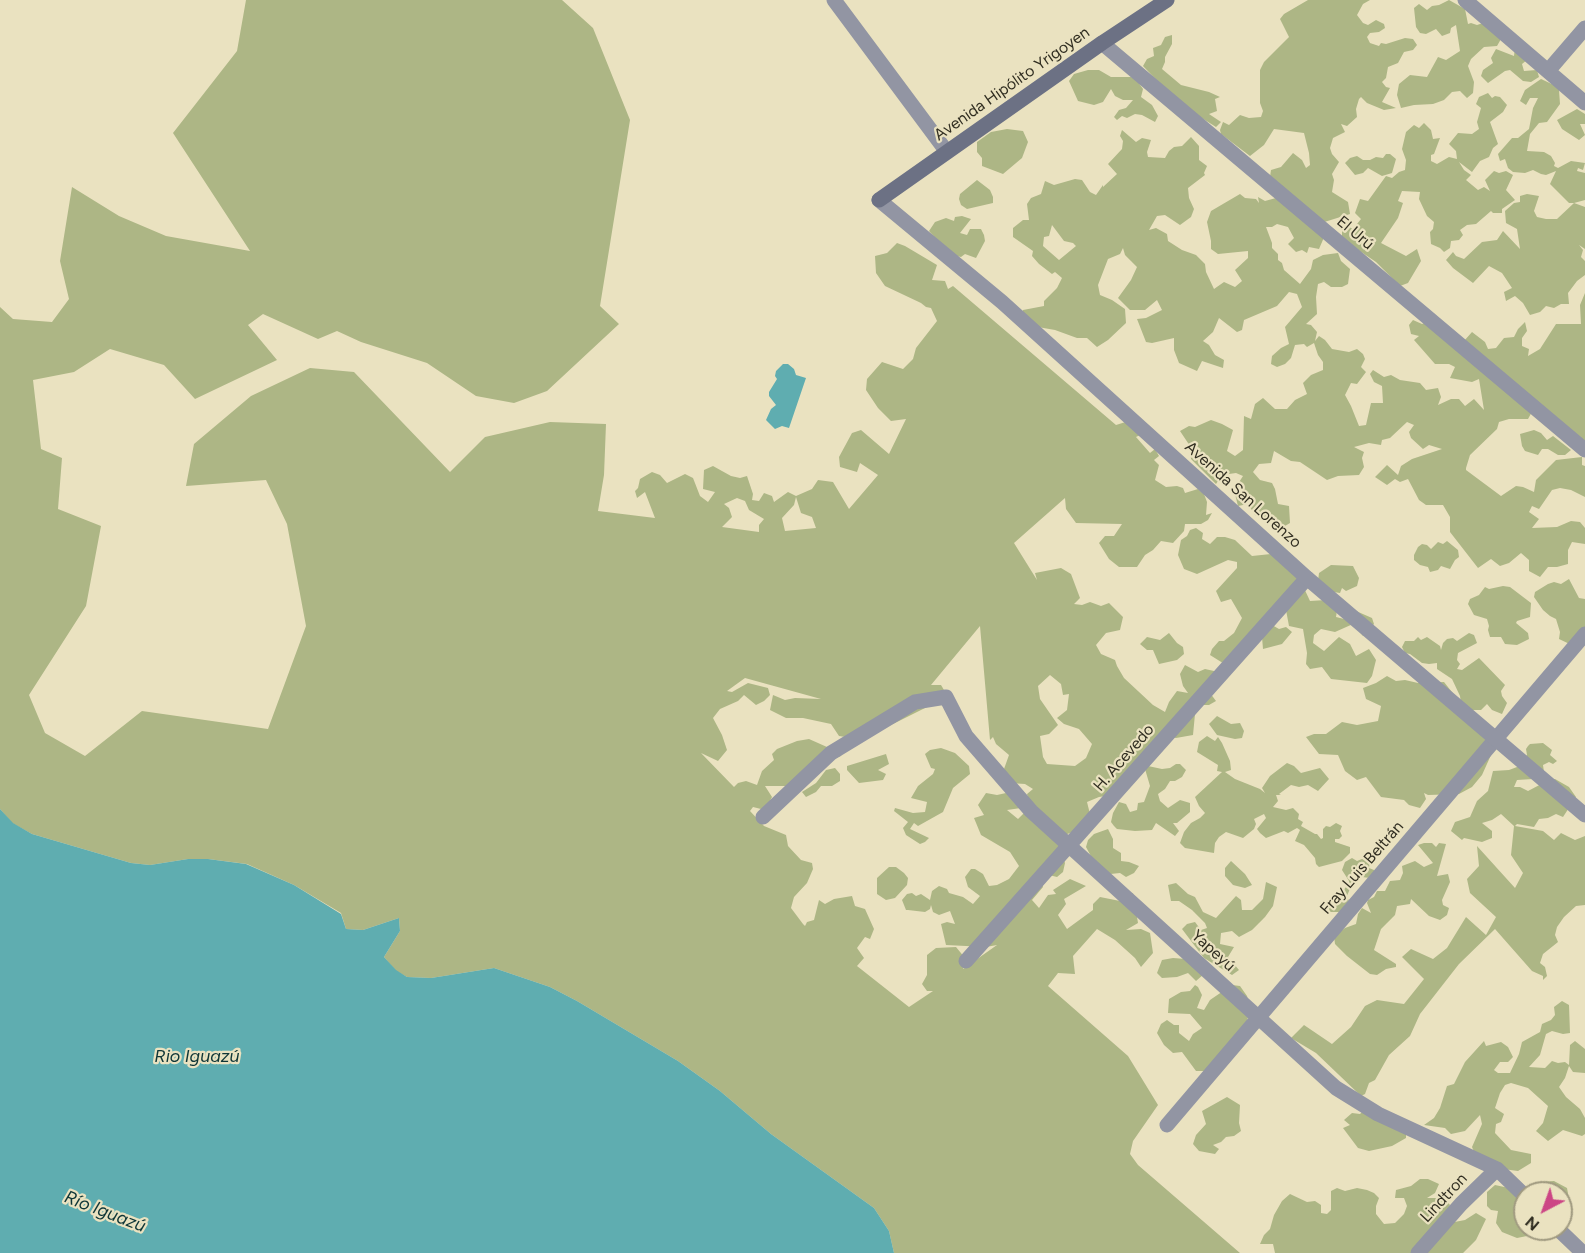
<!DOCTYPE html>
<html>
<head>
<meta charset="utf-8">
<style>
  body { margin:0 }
  #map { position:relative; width:1585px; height:1253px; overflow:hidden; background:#eae2c0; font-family:Figtree,sans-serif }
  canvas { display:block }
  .north { position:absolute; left:1513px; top:1181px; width:60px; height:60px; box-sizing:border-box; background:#eae2c0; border:2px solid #a09a80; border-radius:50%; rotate:221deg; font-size:16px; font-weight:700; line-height:24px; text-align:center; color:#312e21 }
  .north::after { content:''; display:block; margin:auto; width:21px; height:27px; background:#cc4685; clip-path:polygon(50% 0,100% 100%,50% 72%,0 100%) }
</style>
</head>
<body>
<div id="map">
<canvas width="1585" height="1253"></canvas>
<div class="north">N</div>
</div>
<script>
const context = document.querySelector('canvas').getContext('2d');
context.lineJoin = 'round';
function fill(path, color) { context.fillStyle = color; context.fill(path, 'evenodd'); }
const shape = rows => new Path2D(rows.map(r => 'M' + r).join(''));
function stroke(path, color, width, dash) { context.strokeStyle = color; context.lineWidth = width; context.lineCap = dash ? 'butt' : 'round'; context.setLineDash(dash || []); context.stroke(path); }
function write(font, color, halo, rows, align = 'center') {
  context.font = font + ' Figtree,sans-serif'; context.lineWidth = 4.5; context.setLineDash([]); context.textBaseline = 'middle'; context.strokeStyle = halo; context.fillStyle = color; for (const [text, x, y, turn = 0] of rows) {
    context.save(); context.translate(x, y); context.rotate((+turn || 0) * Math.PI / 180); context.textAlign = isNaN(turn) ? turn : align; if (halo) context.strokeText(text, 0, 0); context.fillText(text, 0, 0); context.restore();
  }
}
const green = shape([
  [246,0,562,0,593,28,630,120,600,306,619,324,547,391,514,403,476,396,427,363,361,342,337,331,318,339,263,314,248,325,277,360,195,399,164,365,110,349,74,372,33,380,41,449,62,458,58,509,101,526,86,606,29,695,45,733,85,756,142,711,268,729,306,626,287,524,266,480,186,486,194,444,251,396,310,368,354,372,450,472,485,437,550,422,606,424,604,475,598,511,655,518,645,492,637,498,635,491,638,488,640,479,652,472,660,475,667,483,685,474,693,478,700,496,708,502,715,492,703,489,704,470,713,466,731,476,740,478,747,476,753,494,752,500,759,501,764,493,772,496,774,502,788,492,796,496,812,489,818,480,833,482,849,509,878,475,860,463,857,472,840,467,839,457,852,433,861,430,889,454,906,419,891,421,878,408,866,390,867,379,882,362,903,369,913,359,916,348,937,321,931,308,926,307,921,303,885,286,876,273,875,256,887,253,897,243,905,246,937,265,932,280,945,281,948,289,953,286,1116,425,1132,420,1142,434,1136,437,1150,453,1155,449,1159,456,1154,460,1159,465,1155,480,1166,487,1177,486,1183,488,1185,493,1198,489,1204,494,1207,502,1206,515,1212,513,1208,520,1201,524,1185,524,1184,531,1173,543,1161,541,1153,550,1145,555,1137,567,1119,567,1109,559,1099,543,1105,536,1114,536,1122,524,1076,523,1066,509,1065,498,1014,543,1037,580,1035,573,1061,568,1071,574,1080,598,1074,604,1082,605,1090,602,1101,606,1109,603,1123,617,1120,630,1106,633,1096,645,1101,654,1115,660,1117,666,1124,678,1153,705,1165,712,1169,702,1177,691,1188,693,1183,686,1180,674,1185,665,1198,672,1205,669,1223,673,1210,693,1216,701,1209,705,1199,705,1195,714,1193,735,1176,738,1162,736,1112,795,1099,797,1087,802,1090,814,1078,830,1062,836,1062,855,1065,863,1063,872,1057,877,1049,875,1041,879,1043,887,1032,900,1039,908,1048,895,1056,894,1053,890,1070,879,1086,886,1064,899,1066,904,1058,915,1067,929,1093,910,1093,904,1100,897,1120,901,1133,893,1138,923,1126,930,1141,929,1150,933,1153,953,1141,967,1135,958,1115,940,1097,929,1073,956,1075,974,1058,973,1048,986,1128,1056,1158,1105,1133,1141,1130,1154,1138,1165,1240,1253,894,1253,889,1231,874,1208,771,1134,720,1091,678,1061,577,1001,550,987,494,968,431,978,407,977,396,971,384,957,400,931,399,918,363,930,346,929,341,913,294,885,247,864,208,859,188,859,150,865,131,863,32,834,12,823,0,809,0,307,13,319,52,322,69,299,60,261,72,187,119,216,166,236,250,251,173,133,237,51],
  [796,497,801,513,812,517,816,528,785,531,782,518,794,505],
  [737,498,745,501,749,510,764,519,759,525,759,532,722,527,732,517,729,508,724,504],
  [980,626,990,740,993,737,996,744,1009,755,1004,769,1010,783,1025,784,1033,789,1027,794,1031,811,1025,812,1018,819,1007,810,1021,808,1006,793,997,795,986,793,978,805,984,815,974,818,981,835,1010,852,1019,866,1009,879,997,885,989,886,983,874,975,869,971,869,965,877,968,887,980,896,973,904,963,897,949,893,947,889,939,886,932,891,930,900,921,894,916,896,912,893,907,894,902,900,906,910,908,910,925,912,930,909,931,905,933,912,939,915,950,911,955,924,947,922,941,924,946,945,986,947,997,945,963,969,965,958,956,947,936,948,927,955,927,975,922,984,927,991,933,991,909,1007,857,966,864,958,857,948,865,937,870,939,874,929,865,909,855,906,852,896,834,899,825,904,819,900,814,920,807,922,805,926,803,924,791,908,794,897,807,883,813,869,812,863,801,860,788,846,786,835,764,826,750,811,753,807,765,810,772,797,765,786,793,786,831,760,841,756,844,748,843,743,827,747,809,739,797,741,777,749,772,754,774,760,762,771,757,785,746,781,738,783,734,787,701,753,718,761,727,750,722,735,713,718,720,709,738,701,744,695,756,705,764,701,770,695,768,688,748,683,732,692,727,691,745,678,821,699,795,698,785,700,773,695,770,710,786,718,803,718,831,724,839,736,858,739,895,723,931,705,944,690,941,685,931,685],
  [1050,675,1061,684,1063,695,1069,694,1067,710,1057,718,1064,724,1079,729,1092,744,1086,758,1075,766,1047,764,1043,757,1040,736,1049,734,1058,725,1040,699,1038,686],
  [1308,0,1370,0,1363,4,1357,15,1363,23,1368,25,1376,20,1384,24,1385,28,1379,32,1370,33,1367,37,1370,43,1379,46,1381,43,1386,44,1405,38,1413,39,1417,45,1413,50,1404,52,1398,63,1388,67,1386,78,1382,82,1386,87,1390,88,1382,102,1396,108,1384,110,1367,103,1361,97,1359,99,1356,109,1357,117,1347,126,1341,124,1345,132,1333,138,1330,148,1332,154,1339,162,1332,174,1334,180,1332,192,1348,202,1350,214,1318,224,1325,235,1319,249,1309,247,1307,253,1302,250,1296,252,1288,244,1294,238,1288,227,1277,224,1272,227,1266,227,1272,243,1272,248,1278,254,1278,260,1282,263,1284,270,1300,284,1311,269,1313,260,1323,255,1338,253,1341,261,1350,269,1348,284,1342,287,1331,287,1324,282,1318,284,1316,297,1317,314,1306,324,1311,325,1317,332,1315,341,1319,336,1325,340,1332,349,1349,352,1357,349,1363,354,1365,359,1361,367,1366,372,1357,384,1351,383,1345,395,1351,406,1359,426,1366,425,1371,403,1383,403,1382,386,1374,382,1370,374,1373,370,1384,377,1391,375,1400,380,1420,383,1426,390,1438,388,1441,397,1438,405,1451,399,1459,399,1465,406,1474,399,1484,410,1479,379,1472,382,1450,378,1455,367,1449,364,1435,364,1414,340,1419,336,1411,334,1409,325,1413,320,1422,324,1429,321,1464,341,1472,332,1485,342,1488,349,1496,348,1504,338,1514,337,1518,329,1525,322,1527,331,1522,338,1522,346,1529,349,1528,356,1540,349,1556,324,1581,324,1580,305,1585,293,1585,447,1533,410,1528,419,1509,419,1499,422,1497,429,1470,455,1466,468,1466,470,1501,496,1516,486,1523,487,1534,492,1536,480,1556,460,1582,457,1582,465,1585,466,1585,497,1571,490,1560,488,1552,490,1539,509,1532,506,1529,512,1539,519,1532,528,1557,527,1571,521,1580,522,1585,528,1585,544,1572,542,1568,550,1568,564,1557,567,1548,567,1540,577,1529,571,1529,560,1521,553,1509,563,1500,566,1491,559,1478,568,1450,532,1450,517,1443,505,1426,505,1419,500,1408,479,1400,482,1395,479,1387,485,1375,477,1387,465,1398,475,1401,466,1412,459,1442,449,1429,445,1423,449,1411,438,1409,432,1414,425,1407,422,1390,438,1382,440,1381,445,1369,443,1354,447,1364,452,1362,458,1364,467,1359,475,1338,476,1327,480,1300,462,1291,461,1274,451,1271,463,1259,464,1253,472,1260,480,1272,483,1275,489,1278,504,1289,506,1290,523,1278,530,1266,520,1255,515,1248,504,1238,506,1234,490,1243,476,1236,473,1222,475,1216,484,1191,459,1190,446,1180,431,1189,426,1195,427,1211,420,1222,424,1233,430,1227,451,1235,456,1243,450,1244,416,1251,419,1255,404,1263,398,1275,409,1287,409,1295,400,1307,394,1303,383,1311,375,1323,370,1323,362,1318,355,1314,343,1307,347,1304,344,1295,345,1291,358,1285,364,1277,367,1271,364,1272,356,1281,348,1289,344,1285,327,1302,307,1297,294,1289,292,1277,306,1244,320,1242,330,1237,332,1219,318,1213,332,1203,341,1209,345,1215,355,1224,360,1223,368,1202,361,1197,371,1179,363,1174,350,1174,338,1152,343,1146,342,1137,319,1146,318,1162,310,1157,300,1145,310,1130,310,1118,298,1131,280,1137,267,1125,255,1123,248,1120,254,1108,259,1098,285,1100,295,1112,300,1125,309,1126,323,1108,340,1097,347,1087,338,1077,338,1055,330,1032,326,1022,317,1023,310,1044,306,1044,301,1057,288,1062,278,1055,272,1052,274,1039,264,1032,256,1033,251,1013,237,1013,228,1023,220,1029,220,1027,204,1031,198,1041,194,1045,181,1054,185,1075,179,1082,180,1090,192,1096,195,1103,185,1103,187,1117,174,1108,164,1122,149,1123,141,1120,136,1122,130,1136,142,1142,138,1151,140,1147,152,1148,157,1165,158,1169,151,1174,147,1182,146,1191,137,1199,146,1199,160,1207,166,1204,173,1205,175,1188,188,1189,198,1194,209,1191,217,1180,225,1165,215,1157,216,1149,230,1156,228,1167,234,1168,241,1182,250,1196,255,1205,264,1206,272,1214,289,1224,282,1235,287,1242,281,1235,270,1248,258,1248,251,1218,254,1211,249,1211,241,1207,222,1211,211,1240,194,1245,198,1256,199,1259,203,1258,197,1265,201,1276,198,1270,177,1271,170,1281,167,1293,153,1302,160,1306,168,1310,165,1309,153,1304,133,1274,129,1264,145,1250,156,1221,134,1220,130,1223,122,1229,125,1240,115,1249,118,1261,117,1263,111,1260,103,1260,70,1264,62,1289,37,1280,19,1284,14],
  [1052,225,1064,241,1073,243,1076,246,1059,260,1043,246,1044,237,1049,236],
  [1449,0,1465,9,1468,24,1471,23,1477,25,1486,22,1501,39,1497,46,1484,47,1471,59,1468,66,1474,82,1473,93,1467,98,1460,91,1452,92,1444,100,1433,104,1414,105,1401,108,1397,95,1399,84,1410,75,1427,77,1438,57,1446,60,1460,51,1456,25,1451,28,1450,33,1442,36,1436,29,1426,34,1420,33,1416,27,1414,8,1419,4,1427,10,1432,6,1439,5],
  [1172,35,1172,44,1165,57,1165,62,1162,69,1181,85,1209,92,1220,97,1215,99,1217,111,1209,114,1221,122,1216,127,1197,115,1167,91,1143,66,1147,59,1154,56,1153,48,1161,45,1165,37],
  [1515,47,1527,60,1522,64,1524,71,1537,70,1539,77,1531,82,1523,81,1510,70,1505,71,1488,83,1481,76,1483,70,1493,63,1491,58,1496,49,1514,56],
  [1088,70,1099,70,1111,77,1131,77,1136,79,1143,89,1141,97,1152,105,1158,116,1155,122,1142,115,1135,114,1127,118,1122,116,1117,120,1114,117,1119,110,1126,108,1133,100,1123,100,1115,96,1111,89,1103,102,1094,105,1078,101,1069,81,1074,74],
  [1541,79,1556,86,1559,90,1560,104,1547,122,1539,123,1530,134,1527,151,1544,152,1551,156,1555,163,1554,166,1558,168,1571,161,1585,163,1583,170,1578,168,1577,171,1585,173,1585,200,1574,203,1585,207,1585,249,1579,245,1583,250,1581,257,1585,261,1585,275,1577,281,1568,293,1569,304,1561,304,1554,308,1546,306,1540,312,1530,315,1523,303,1515,296,1506,301,1504,292,1512,288,1502,273,1489,266,1473,283,1453,268,1446,260,1453,252,1456,256,1464,259,1482,242,1497,240,1503,231,1520,249,1517,229,1506,223,1505,211,1514,203,1520,202,1520,196,1527,194,1539,196,1534,211,1537,217,1546,219,1557,219,1574,203,1569,203,1550,184,1556,171,1546,175,1541,174,1533,170,1525,173,1513,172,1508,168,1505,159,1500,161,1498,154,1512,138,1518,138,1529,129,1533,108,1538,98,1530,98,1526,105,1520,101,1525,90],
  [1488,93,1492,98,1495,96,1500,97,1507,105,1503,112,1490,122,1498,144,1493,148,1489,157,1480,161,1472,172,1459,162,1464,170,1471,175,1466,180,1478,190,1484,187,1490,191,1485,180,1494,171,1499,173,1506,171,1513,175,1506,190,1515,200,1502,209,1502,213,1493,213,1491,211,1476,224,1467,225,1460,230,1463,235,1459,240,1451,241,1450,248,1444,252,1440,248,1431,244,1430,232,1433,229,1434,222,1427,216,1419,199,1420,192,1402,191,1398,201,1403,203,1398,218,1381,243,1406,256,1417,249,1421,261,1408,283,1400,286,1376,262,1342,239,1342,223,1353,229,1361,219,1355,213,1360,199,1368,201,1386,176,1392,178,1399,172,1405,170,1406,160,1402,149,1406,132,1414,125,1419,128,1424,123,1431,130,1433,139,1440,138,1434,154,1431,155,1431,161,1437,164,1449,157,1457,159,1456,151,1449,144,1458,133,1472,134,1479,129,1477,122,1481,108,1476,104,1479,97],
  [1577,109,1585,114,1585,124,1580,124,1585,135,1579,140,1562,129,1557,120],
  [1007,129,1023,131,1028,142,1022,158,1003,174,982,166,982,158,977,152,977,142,991,132],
  [1386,154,1390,154,1396,159,1392,173,1382,176,1368,168,1363,173,1355,175,1345,163,1350,158,1357,156,1363,160,1370,160,1376,157,1383,158],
  [977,180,990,190,993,197,993,203,967,209,961,205,959,199,960,194],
  [962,216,971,219,960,233,967,235,970,229,981,229,984,235,985,241,976,258,965,254,961,257,951,255,929,231,935,222,946,218,954,221,955,217],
  [1534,430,1541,433,1547,440,1553,436,1571,450,1565,455,1558,455,1548,449,1542,449,1538,455,1525,451,1522,446,1520,434],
  [1196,528,1203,533,1202,539,1210,544,1217,537,1225,537,1235,540,1252,556,1271,554,1289,556,1310,601,1326,600,1338,604,1336,617,1348,620,1356,611,1372,618,1374,624,1363,636,1353,624,1335,632,1321,629,1314,635,1313,643,1324,651,1339,637,1350,644,1356,656,1369,649,1376,660,1372,676,1367,683,1331,679,1322,667,1310,669,1306,664,1307,653,1303,629,1289,626,1286,610,1272,625,1279,629,1286,627,1292,632,1282,644,1263,649,1262,637,1226,665,1210,655,1212,649,1219,641,1224,641,1234,633,1242,618,1231,599,1221,602,1216,591,1237,568,1237,562,1228,560,1197,574,1184,569,1178,555,1181,540,1187,536,1190,530],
  [1447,541,1458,550,1459,557,1455,560,1450,569,1441,566,1438,570,1430,572,1428,567,1420,565,1414,560,1414,555,1418,547,1422,544,1427,545,1431,549,1438,542,1443,544],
  [1331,565,1353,566,1359,578,1357,586,1346,591,1342,588,1340,593,1321,590,1318,581,1319,573],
  [1569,579,1579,598,1585,599,1585,645,1578,648,1559,639,1560,632,1556,619,1550,616,1543,610,1534,597,1535,592,1548,584,1554,582,1561,584],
  [1503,586,1510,587,1531,603,1530,617,1517,621,1516,623,1528,633,1529,639,1517,645,1505,644,1501,637,1490,637,1488,630,1489,626,1487,619,1474,615,1468,604,1470,599,1479,595,1485,587,1489,589],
  [1169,633,1177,643,1183,647,1184,654,1177,660,1159,664,1153,650,1147,650,1140,644,1147,637,1160,640],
  [1469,633,1474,635,1477,643,1458,653,1457,660,1460,664,1457,669,1462,670,1479,658,1505,685,1501,691,1502,696,1507,703,1502,714,1492,710,1487,704,1481,710,1469,710,1461,703,1460,696,1452,679,1437,669,1437,663,1429,664,1422,663,1410,654,1405,653,1402,647,1405,641,1414,641,1418,637,1421,640,1427,637,1440,646,1441,650,1443,643,1447,639,1453,638,1457,641],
  [1387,676,1396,681,1405,680,1418,683,1444,682,1489,739,1491,755,1482,775,1472,787,1459,794,1428,795,1424,793,1426,799,1420,808,1409,805,1404,800,1381,797,1366,777,1357,780,1345,771,1338,755,1319,754,1306,737,1314,734,1326,734,1342,722,1357,725,1378,721,1381,706,1366,699,1363,688,1376,683],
  [1217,716,1231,724,1240,723,1244,731,1242,738,1235,739,1217,735,1209,724],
  [1207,736,1215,741,1218,737,1222,743,1230,761,1231,770,1225,772,1235,779,1260,789,1265,793,1262,788,1270,776,1287,763,1294,766,1301,773,1320,768,1329,779,1318,791,1308,785,1299,787,1291,785,1279,794,1281,795,1276,795,1278,801,1273,807,1286,810,1293,808,1299,814,1298,819,1303,822,1301,826,1315,834,1317,834,1321,839,1323,838,1323,829,1326,826,1330,827,1336,823,1342,826,1340,831,1342,836,1339,839,1335,839,1335,842,1350,847,1350,853,1342,861,1319,867,1316,864,1315,858,1304,845,1295,841,1300,830,1297,828,1288,833,1284,831,1266,838,1260,833,1257,829,1266,818,1264,814,1254,819,1256,824,1254,829,1243,838,1226,832,1219,837,1215,843,1214,853,1185,848,1180,843,1184,832,1191,823,1200,818,1205,813,1199,806,1195,797,1222,772,1217,771,1218,765,1197,752,1199,742],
  [1543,743,1552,750,1550,755,1557,761,1553,764,1549,762,1543,765,1544,772,1533,779,1517,780,1514,787,1520,787,1528,791,1549,780,1555,779,1569,787,1576,797,1563,817,1556,814,1548,818,1539,819,1534,827,1517,824,1515,826,1543,831,1554,840,1561,833,1575,840,1585,836,1585,905,1576,906,1564,917,1557,927,1555,935,1558,942,1543,954,1540,963,1545,967,1547,976,1543,980,1543,976,1532,971,1495,929,1459,964,1420,1014,1410,1036,1389,1055,1375,1080,1369,1083,1365,1094,1361,1096,1316,1053,1291,1038,1304,1025,1332,1044,1351,1027,1365,1006,1377,1000,1404,1004,1424,979,1402,957,1411,949,1433,959,1447,948,1466,917,1486,935,1496,917,1470,893,1467,879,1479,866,1477,846,1515,888,1523,873,1511,855,1514,826,1501,814,1492,820,1482,823,1492,831,1492,838,1482,842,1464,838,1462,840,1451,831,1455,822,1470,817,1477,801,1488,791,1493,771,1509,770,1517,767,1527,755,1526,749,1528,746,1530,744],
  [941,748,955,753,969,766,970,774,953,788,943,812,918,826,914,823,910,829,929,838,925,842,920,844,906,835,903,828,908,822,894,811,895,808,913,813,925,812,927,802,911,798,918,786,933,774,935,769,931,768,925,754,930,750],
  [886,754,889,764,878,770,886,774,883,780,859,783,847,770,847,766],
  [1176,764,1180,764,1186,770,1182,777,1175,781,1170,781,1165,789,1158,794,1160,801,1168,808,1180,800,1190,803,1190,812,1177,823,1173,823,1179,831,1175,836,1156,823,1152,830,1135,831,1117,829,1114,826,1111,822,1113,813,1119,802,1126,804,1130,812,1137,810,1138,803,1144,802,1150,786,1145,769,1148,766,1162,769,1170,768],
  [835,768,840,774,840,781,832,786,821,786,816,792,806,797,802,792,816,783,826,770],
  [1108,829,1113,839,1113,848,1121,853,1121,861,1129,862,1139,866,1134,873,1126,877,1120,873,1101,875,1086,847,1088,840,1094,834],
  [1424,843,1432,843,1436,847,1439,843,1446,844,1437,876,1448,874,1450,882,1442,900,1443,905,1449,908,1447,915,1440,920,1429,916,1411,899,1410,904,1397,906,1395,915,1381,929,1374,950,1396,964,1396,967,1386,969,1377,975,1370,974,1347,956,1335,944,1334,936,1345,928,1356,924,1358,914,1362,908,1371,913,1367,903,1368,900,1374,897,1377,891,1385,891,1390,881,1400,880,1403,873,1402,866,1415,861,1424,867,1433,863,1418,845],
  [1352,858,1357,861,1362,859,1370,861,1369,868,1374,870,1374,874,1370,878,1362,877,1356,882,1353,882,1346,898,1349,900,1340,912,1330,912,1328,905,1333,904,1349,883,1349,881,1342,870,1345,862],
  [1231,861,1245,874,1252,885,1245,888,1233,885,1225,876,1225,868],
  [889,867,896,867,904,873,908,878,907,885,895,898,886,900,877,894,877,878],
  [1266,882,1277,887,1273,906,1265,917,1252,930,1239,937,1232,931,1221,933,1220,944,1234,947,1228,957,1239,970,1232,975,1204,958,1182,929,1187,924,1195,922,1201,930,1207,928,1205,923,1192,910,1179,901,1171,901,1168,885,1176,883,1188,894,1195,897,1203,912,1216,918,1236,896,1241,900,1242,910,1252,910,1263,899],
  [1173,958,1186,959,1211,968,1196,981,1188,973,1177,977,1162,978,1157,973,1162,960],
  [1195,985,1198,987,1202,995,1197,1008,1204,1010,1210,1000,1232,985,1240,986,1247,996,1251,1009,1241,1037,1220,1071,1196,1071,1182,1052,1173,1053,1164,1045,1157,1033,1161,1024,1167,1020,1174,1025,1179,1025,1179,1033,1189,1041,1193,1034,1202,1028,1190,1014,1168,1013,1169,999,1181,992,1190,991],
  [1562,1001,1569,1005,1570,1033,1563,1034,1552,1031,1546,1034,1540,1055,1529,1067,1545,1068,1552,1061,1558,1063,1565,1062,1569,1065,1570,1045,1575,1041,1585,1049,1585,1073,1573,1072,1569,1066,1565,1078,1559,1087,1566,1097,1580,1109,1585,1118,1585,1134,1582,1136,1563,1130,1548,1141,1536,1131,1543,1123,1548,1106,1528,1088,1511,1083,1505,1085,1500,1093,1495,1108,1504,1114,1501,1122,1496,1124,1495,1133,1511,1150,1531,1154,1531,1163,1518,1171,1503,1169,1475,1154,1472,1147,1482,1124,1480,1115,1465,1131,1451,1134,1445,1128,1424,1125,1434,1118,1440,1108,1447,1086,1454,1084,1465,1062,1484,1041,1486,1046,1501,1042,1508,1047,1513,1057,1508,1062,1500,1062,1494,1070,1498,1073,1510,1073,1519,1054,1522,1042,1540,1032,1542,1024,1551,1020,1555,1015,1554,1007],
  [1227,1097,1240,1105,1239,1123,1241,1131,1234,1136,1226,1137,1221,1142,1213,1145,1219,1149,1215,1154,1199,1151,1193,1144,1196,1135,1206,1124,1202,1111],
  [1364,1110,1406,1132,1406,1138,1392,1146,1369,1151,1358,1148,1343,1128,1350,1125,1344,1120,1352,1113,1360,1114],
  [1420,1179,1428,1179,1439,1184,1435,1193,1427,1198,1444,1198,1450,1205,1444,1224,1465,1220,1476,1213,1486,1219,1476,1240,1463,1253,1275,1253,1273,1244,1260,1244,1264,1235,1270,1229,1274,1215,1282,1201,1290,1194,1307,1202,1315,1201,1321,1205,1321,1213,1327,1214,1331,1210,1331,1191,1337,1188,1345,1191,1357,1188,1367,1190,1374,1193,1379,1198,1376,1206,1376,1214,1384,1224,1395,1223,1404,1214,1407,1206,1404,1198,1395,1198,1396,1190,1411,1186],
  [1554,1181,1567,1188,1569,1199,1565,1207,1561,1206,1561,1193,1538,1193,1541,1182],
  [1495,1185,1509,1188,1525,1198,1525,1211,1522,1215,1525,1215,1525,1229,1535,1229,1527,1236,1517,1238,1502,1232,1496,1223,1498,1211,1491,1210,1487,1206,1487,1192]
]);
const water = shape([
  [783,364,788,364,794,369,796,375,806,378,789,428,782,426,775,429,766,420,771,409,776,405,769,396,769,392,777,379,775,376,776,371],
  [0,809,13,823,32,834,131,863,150,865,188,859,208,859,246,864,294,885,341,914,346,929,363,930,399,918,400,931,384,957,396,970,407,977,431,978,494,968,550,987,577,1001,678,1061,720,1091,771,1134,874,1208,889,1231,894,1253,0,1253]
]);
const minor = shape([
  [834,0,947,152],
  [1465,0,1585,103],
  [1102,43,1585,450],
  [1548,71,1585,28],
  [763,817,831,753,915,702,946,697,966,736,1031,811,1336,1088,1378,1114,1497,1169,1525,1196],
  [966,961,1307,578],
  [1167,1125,1585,634],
  [1558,1229,1583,1253],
  [1418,1253,1461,1204,1497,1169]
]);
const tertiary = shape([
  [879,200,1002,302,1307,578,1585,815]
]);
const secondary = shape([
  [879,200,1102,43,1167,0]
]);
const streetNames = [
  ["Avenida Hipólito Yrigoyen",1012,84,-35],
  ["El Urú",1355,233,40],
  ["Avenida San Lorenzo",1243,495,42],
  ["H. Acevedo",1124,758,-49],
  ["Fray Luis Beltrán",1362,868,-49],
  ["Yapeyú",1213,951,42],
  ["Lindtron",1444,1198,-47]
];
const waterNames = [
  ["Rio Iguazú",197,1057],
  ["Río Iguazú",105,1212,21]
];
fill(green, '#adb685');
fill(water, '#5fadb0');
stroke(minor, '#9295a3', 15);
stroke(tertiary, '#9295a3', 15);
stroke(secondary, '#6c7184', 15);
write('16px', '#312e21', '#eae2c0', streetNames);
write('italic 18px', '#0f3637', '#eae2c0', waterNames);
</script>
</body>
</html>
